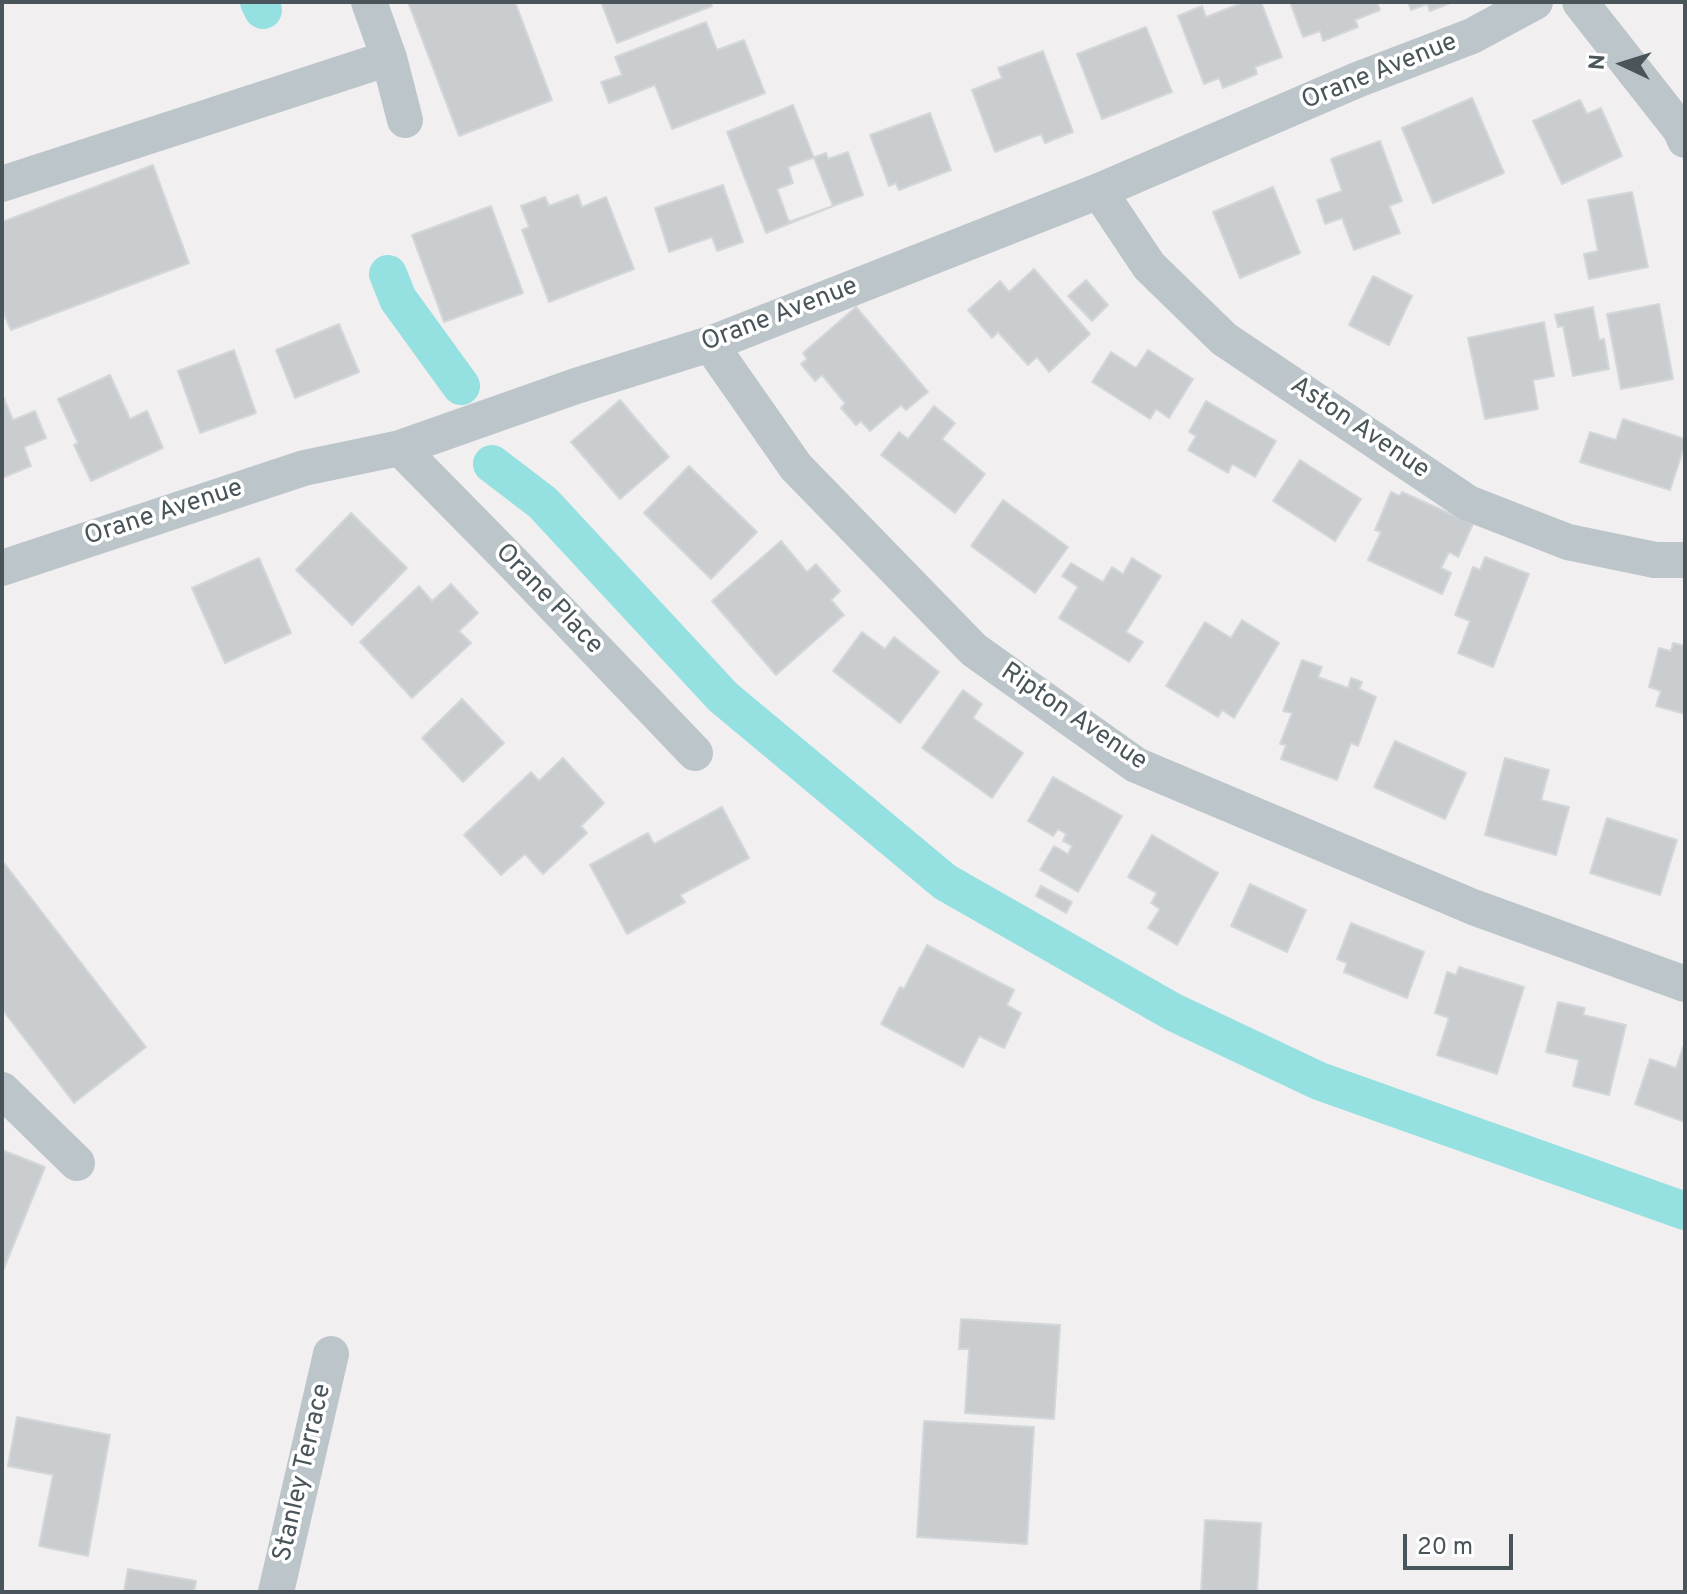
<!DOCTYPE html>
<html>
<head>
<meta charset="utf-8">
<style>
  body { margin:0 }
  #map { position:relative; width:1687px; height:1594px; overflow:hidden; background:#f1eff0; font-family:Overpass,sans-serif }
  canvas { display:block }
  .frame { position:absolute; inset:0; border:4px solid #49555a; pointer-events:none }
  .north { position:absolute; left:1583px; top:24px; width:80px; height:80px; -webkit-text-stroke:6px #fff; paint-order:stroke; rotate:274deg; font-size:22px; font-weight:700; line-height:32px; text-align:center; color:#49555a }
  .north::after { content:''; display:block; margin:auto; width:28px; height:36px; background:#49555a; clip-path:polygon(50% 0,100% 100%,50% 72%,0 100%) }
  .scale { position:absolute; left:1403px; top:1534px; width:110px; height:36px; box-sizing:border-box; border:4px solid #49555a; border-top:0; padding-left:10px; font-size:24px; line-height:28px; white-space:nowrap; color:#49555a; -webkit-text-stroke:6px #fff; paint-order:stroke }
</style>
</head>
<body>
<div id="map">
<canvas width="1687" height="1594"></canvas>
<div class="frame"></div>
<div class="north">N</div>
<div class="scale">20 m</div>
</div>
<script>
const context = document.querySelector('canvas').getContext('2d');
context.lineJoin = 'round';
const shape = rows => new Path2D(rows.map(r => 'M' + r).join(''));
function stroke(path, color, width, dash) { context.strokeStyle = color; context.lineWidth = width; context.lineCap = dash ? 'butt' : 'round'; context.setLineDash(dash || []); context.stroke(path); }
function fill(path, color) { context.fillStyle = color; context.fill(path, 'evenodd'); }
function write(font, color, halo, rows, align = 'center') {
  context.font = font + ' Overpass,sans-serif'; context.lineWidth = 7; context.setLineDash([]); context.textBaseline = 'middle'; context.strokeStyle = halo; context.fillStyle = color; for (const [text, x, y, turn = 0] of rows) {
    context.save(); context.translate(x, y); context.rotate((+turn || 0) * Math.PI / 180); context.textAlign = isNaN(turn) ? turn : align; if (halo) context.strokeText(text, 0, 0); context.fillText(text, 0, 0); context.restore();
  }
}
const canal = shape([
  [259,2,263,10],
  [388,274,398,299,461,386],
  [492,464,543,503,723,697,945,882,1173,1012,1319,1081,1685,1211]
]);
const building = shape([
  [408,2,515,2,552,100,459,136,408,2],
  [601,2,710,2,712,6,617,43,601,2],
  [1245,2,1261,2,1282,57,1255,67,1257,74,1223,88,1219,78,1204,84,1178,16,1202,6,1206,17,1245,2],
  [1290,2,1377,2,1380,10,1355,20,1358,27,1323,41,1320,31,1303,37,1290,2],
  [1408,2,1453,2,1430,11,1427,4,1411,10,1408,2],
  [706,22,717,50,744,40,765,93,672,129,655,85,609,103,601,82,622,75,615,57,706,22],
  [1146,27,1172,92,1102,119,1077,54,1146,27],
  [1043,51,1073,132,1045,143,1041,134,995,152,972,90,1002,78,998,68,1043,51],
  [1472,98,1504,173,1433,203,1402,128,1472,98],
  [1580,100,1587,114,1601,108,1622,156,1562,184,1533,121,1580,100],
  [793,105,833,206,766,233,727,132,793,105],
  [930,113,951,170,899,190,896,183,889,186,870,135,930,113],
  [1380,141,1402,201,1389,206,1400,233,1354,250,1342,218,1325,224,1317,200,1342,191,1331,159,1380,141],
  [848,152,863,195,789,222,777,189,793,183,788,167,826,153,828,159,848,152],
  [153,165,189,263,11,330,2,310,2,222,153,165],
  [723,185,743,242,717,251,712,237,669,252,655,208,723,185],
  [1273,187,1300,253,1240,278,1213,212,1273,187],
  [1632,192,1648,267,1589,279,1584,254,1598,251,1588,200,1632,192],
  [578,195,582,207,606,197,634,269,549,302,522,230,529,227,521,206,545,197,549,206,578,195],
  [491,206,523,293,444,322,412,235,491,206],
  [1034,269,1090,334,1049,372,1037,357,1028,365,998,332,992,338,968,310,1000,281,1009,292,1034,269],
  [1373,276,1412,296,1389,345,1349,325,1373,276],
  [1086,280,1108,305,1092,321,1068,296,1086,280],
  [1659,304,1673,379,1621,389,1607,314,1659,304],
  [856,307,928,392,906,410,901,405,870,431,861,421,856,425,841,408,845,403,822,375,815,381,801,364,807,359,803,353,856,307],
  [1593,307,1599,340,1604,339,1609,369,1573,376,1563,326,1558,327,1555,315,1593,307],
  [1544,322,1554,376,1533,380,1538,409,1485,419,1468,338,1544,322],
  [339,324,359,372,295,398,276,350,339,324],
  [234,350,256,413,200,433,178,371,234,350],
  [1148,350,1193,379,1169,418,1156,409,1150,419,1092,382,1111,352,1136,368,1148,350],
  [110,375,130,419,147,411,163,448,91,481,74,445,78,443,58,399,110,375],
  [2,394,13,420,35,411,46,438,24,447,31,466,2,478,2,394],
  [620,400,669,457,620,499,571,442,620,400],
  [1206,401,1276,441,1255,477,1232,464,1228,473,1188,450,1196,436,1189,432,1206,401],
  [934,406,955,423,942,439,985,474,955,513,881,455,899,432,908,439,934,406],
  [1623,419,1685,439,1685,444,1670,490,1580,462,1590,432,1616,440,1623,419],
  [1300,460,1361,499,1335,541,1273,501,1300,460],
  [689,466,757,532,711,579,644,513,689,466],
  [1391,492,1400,496,1402,492,1473,524,1458,557,1449,552,1441,568,1451,573,1442,594,1368,560,1381,532,1375,530,1391,492],
  [1003,500,1068,547,1035,593,971,546,1003,500],
  [351,513,407,568,352,625,296,570,351,513],
  [781,541,807,572,816,564,840,591,831,600,844,615,776,675,712,601,781,541],
  [1485,557,1529,574,1493,667,1458,653,1470,621,1455,615,1473,567,1480,570,1485,557],
  [259,558,291,633,225,663,192,588,259,558],
  [1132,558,1161,576,1126,632,1143,642,1129,662,1059,618,1078,587,1062,576,1071,563,1103,582,1112,567,1123,574,1132,558],
  [451,584,478,613,459,631,471,643,412,698,360,642,419,586,432,601,451,584],
  [1242,620,1279,643,1234,718,1222,710,1218,717,1166,686,1205,622,1231,638,1242,620],
  [862,632,885,649,894,637,939,672,900,723,833,671,862,632],
  [1673,643,1685,646,1685,714,1656,706,1661,691,1649,687,1659,648,1671,651,1673,643],
  [1302,660,1322,667,1318,677,1348,688,1351,678,1362,682,1359,689,1376,697,1358,746,1351,743,1337,780,1281,759,1286,745,1280,744,1292,713,1283,711,1302,660],
  [963,690,982,704,973,718,1023,753,992,798,922,748,963,690],
  [462,699,504,743,463,782,422,738,462,699],
  [1395,741,1466,773,1445,819,1374,787,1395,741],
  [563,758,604,803,581,826,587,833,543,874,525,854,501,875,464,835,531,772,539,781,563,758],
  [1505,758,1549,770,1541,800,1569,807,1556,855,1485,835,1505,758],
  [1053,777,1122,816,1078,892,1040,870,1054,846,1068,854,1072,846,1063,841,1066,834,1058,829,1053,836,1028,821,1053,777],
  [722,807,749,858,680,895,685,902,627,934,590,865,648,833,654,844,722,807],
  [1607,818,1677,840,1660,895,1590,873,1607,818],
  [1152,835,1218,873,1177,945,1148,928,1160,909,1151,903,1157,893,1128,877,1152,835],
  [4,863,146,1047,74,1103,2,1009,2,865,4,863],
  [1250,884,1306,910,1287,952,1231,926,1250,884],
  [1041,886,1072,902,1066,913,1036,896,1041,886],
  [1351,923,1424,952,1407,998,1344,972,1347,963,1337,959,1351,923],
  [927,945,1014,990,1007,1005,1021,1013,1004,1048,979,1036,963,1067,881,1024,900,987,904,989,927,945],
  [1459,967,1524,987,1497,1074,1437,1055,1449,1018,1435,1013,1447,972,1456,975,1459,967],
  [1558,1002,1585,1008,1583,1015,1626,1025,1609,1095,1573,1086,1579,1060,1546,1052,1558,1002],
  [1683,1047,1685,1048,1685,1122,1635,1104,1650,1059,1676,1068,1683,1047],
  [2,1150,45,1167,2,1273,2,1150],
  [961,1319,1060,1325,1054,1419,965,1413,969,1349,959,1349,961,1319],
  [17,1417,110,1435,88,1556,39,1546,53,1475,8,1466,17,1417],
  [924,1421,1034,1427,1027,1544,917,1537,924,1421],
  [1205,1520,1261,1523,1257,1592,1201,1592,1205,1520],
  [128,1569,196,1581,194,1592,124,1592,128,1569]
]);
const minor = shape([
  [369,2,389,58,405,120],
  [1580,2,1680,129,1685,140],
  [2,184,389,58],
  [1099,191,1149,266,1224,339,1468,503,1568,542,1655,560,1685,560],
  [710,344,796,467,974,650,1136,765,1473,907,1685,984],
  [400,448,516,566,695,753],
  [2,568,304,468,400,448,576,386,710,344,1099,191,1357,80,1472,36,1535,2],
  [2,1090,77,1163],
  [276,1592,331,1354]
]);
const streetNames = [
  ["Orane Avenue",1380,73,-22],
  ["Orane Avenue",780,316,-21],
  ["Aston Avenue",1359,429,34],
  ["Orane Avenue",164,514,-18],
  ["Orane Place",548,600,46],
  ["Ripton Avenue",1073,718,34],
  ["Stanley Terrace",304,1473,-77]
];
stroke(canal, '#95e0e1', 38);
fill(building, '#c9cdd0');
stroke(building, '#d4d7da', 2);
stroke(minor, '#bcc6ca', 36);
write('26px', '#49555a', '#fff', streetNames);
</script>
</body>
</html>
